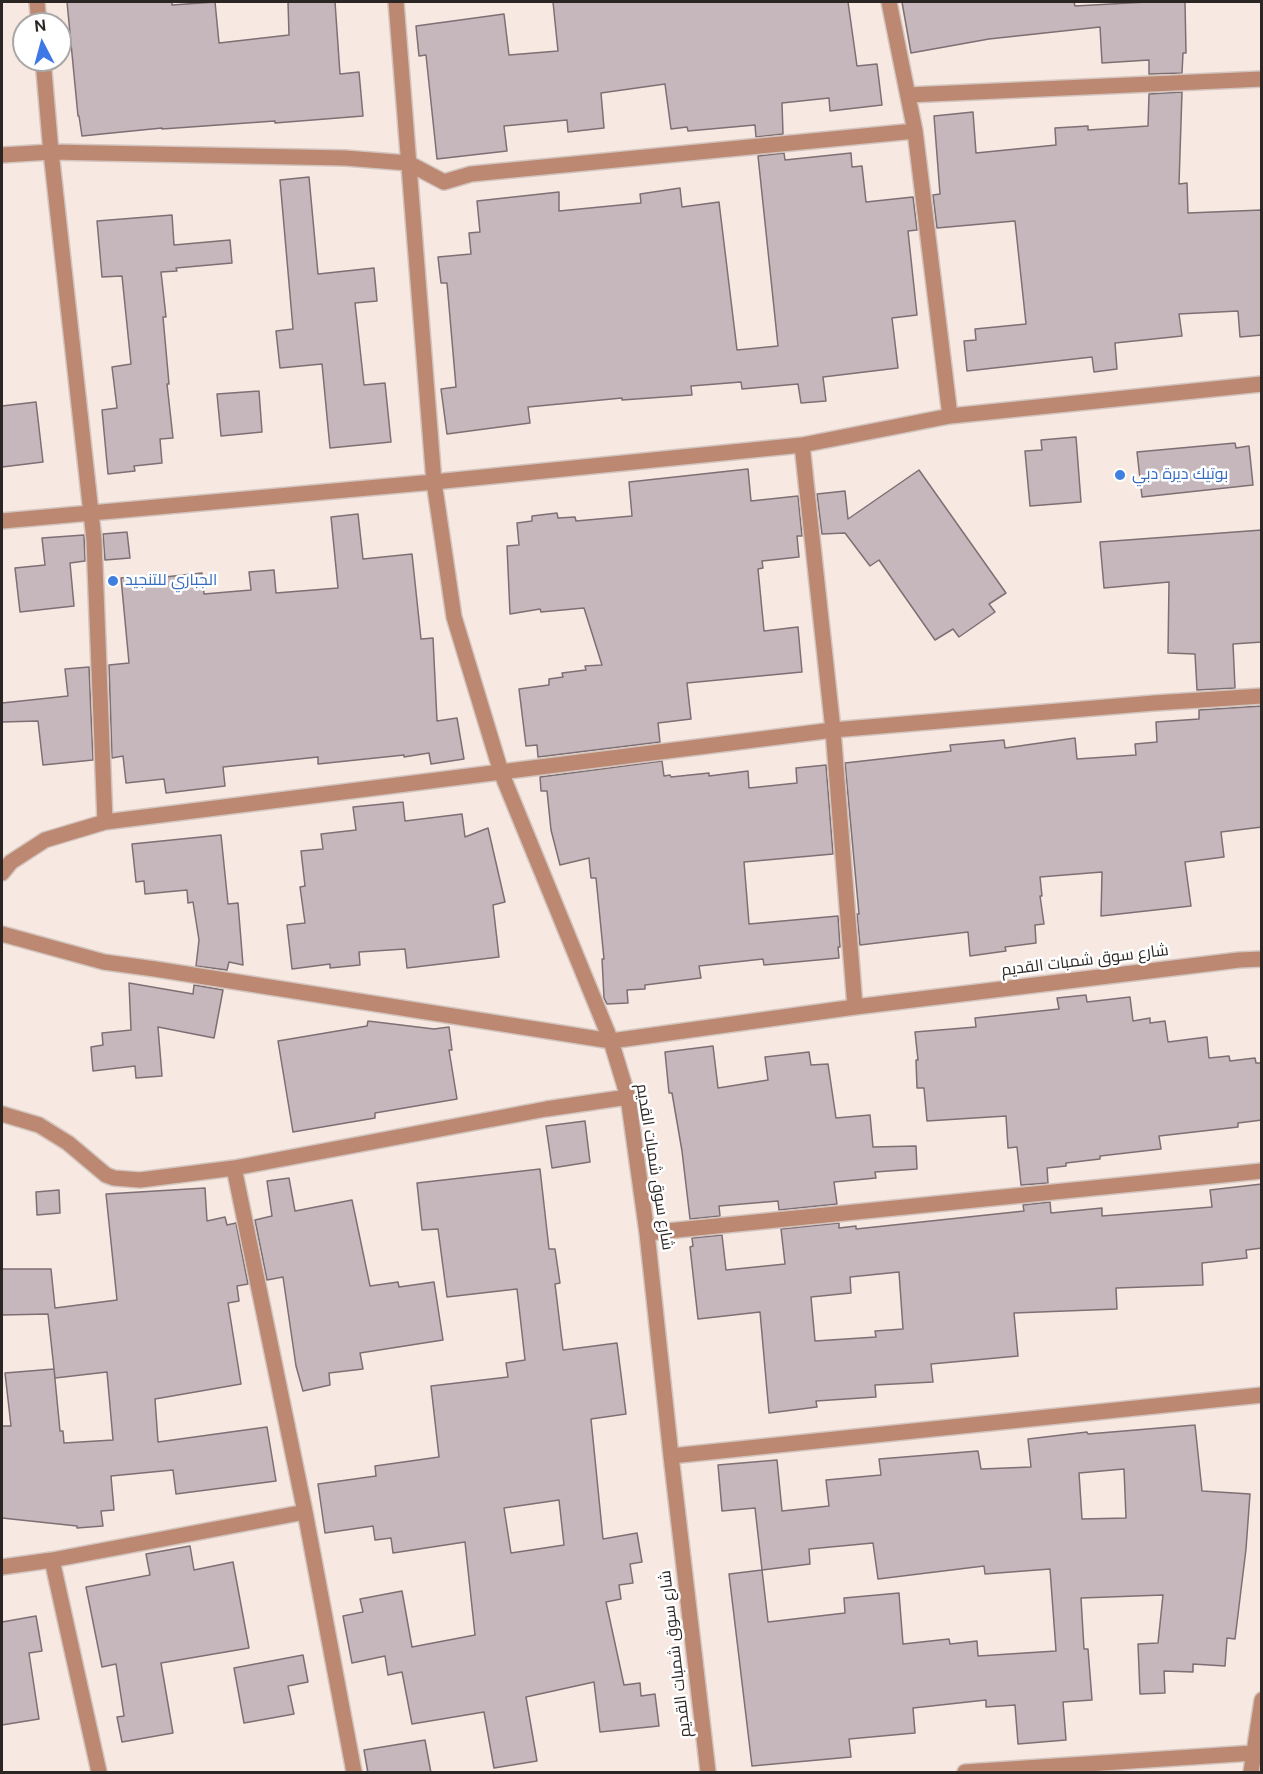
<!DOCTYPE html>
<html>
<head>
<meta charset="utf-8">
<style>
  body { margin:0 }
  #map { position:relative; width:1263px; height:1774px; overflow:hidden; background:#f7e8e1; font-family:"DM Sans",sans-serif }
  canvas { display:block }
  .frame { position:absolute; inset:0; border:3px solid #2b2624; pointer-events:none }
  .north { position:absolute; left:12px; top:12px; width:60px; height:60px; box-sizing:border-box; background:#fff; border:2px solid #aaa8a7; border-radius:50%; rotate:354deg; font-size:16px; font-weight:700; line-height:24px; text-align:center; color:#2b2624 }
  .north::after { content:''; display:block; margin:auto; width:21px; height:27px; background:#3e78e7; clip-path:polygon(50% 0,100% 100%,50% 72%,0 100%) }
</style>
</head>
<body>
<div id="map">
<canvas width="1263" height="1774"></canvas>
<div class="frame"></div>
<div class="north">N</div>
</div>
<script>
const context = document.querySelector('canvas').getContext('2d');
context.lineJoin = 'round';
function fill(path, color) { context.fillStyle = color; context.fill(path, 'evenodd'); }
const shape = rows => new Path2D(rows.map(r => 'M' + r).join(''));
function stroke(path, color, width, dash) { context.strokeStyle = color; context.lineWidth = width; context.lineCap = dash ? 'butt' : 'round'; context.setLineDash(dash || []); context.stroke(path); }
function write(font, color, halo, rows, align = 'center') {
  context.font = font + ' "DM Sans",Cairo,sans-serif'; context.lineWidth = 5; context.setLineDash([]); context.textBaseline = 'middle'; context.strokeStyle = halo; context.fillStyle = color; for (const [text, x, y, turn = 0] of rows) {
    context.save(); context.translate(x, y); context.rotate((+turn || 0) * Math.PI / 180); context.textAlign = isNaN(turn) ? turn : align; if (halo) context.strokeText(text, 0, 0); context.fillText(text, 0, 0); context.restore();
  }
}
const building = shape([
  [67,2,172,2,172,5,215,2,219,43,289,35,288,2,335,2,340,74,359,72,363,116,275,123,275,121,162,129,162,128,82,136,79,116,78,116,67,2],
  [553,2,848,2,857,66,877,64,882,105,830,111,829,98,782,103,783,134,756,137,755,125,688,131,687,127,671,129,665,84,601,93,604,128,568,132,567,120,504,126,507,151,437,159,426,55,419,56,416,26,504,14,509,55,558,51,553,2],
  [902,2,1074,2,1075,6,1147,2,1185,2,1186,53,1183,53,1182,73,1149,74,1149,60,1102,63,1100,27,989,39,911,53,902,2],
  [1182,92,1179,184,1187,183,1188,213,1262,210,1262,335,1240,337,1238,311,1179,314,1182,336,1115,343,1117,369,1094,372,1092,357,967,371,964,341,976,340,975,329,1026,324,1015,221,937,228,933,195,940,194,934,116,973,112,976,153,1056,145,1055,128,1088,126,1088,130,1148,126,1149,94,1182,92],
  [784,153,785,160,851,153,852,167,862,166,866,202,913,197,917,230,908,231,917,315,892,318,898,368,823,377,826,401,801,403,798,384,742,389,741,382,691,386,692,395,622,400,622,398,528,407,530,423,447,434,441,389,456,387,447,283,441,283,438,257,471,254,469,233,480,232,477,201,559,192,559,211,641,203,640,194,680,188,682,207,719,202,737,350,778,346,758,156,784,153],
  [309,177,318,274,374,268,377,301,355,303,364,385,385,383,391,442,330,448,322,364,280,368,276,331,293,329,280,180,309,177],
  [172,215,174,245,230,240,232,263,176,268,177,271,161,272,166,317,163,317,169,384,167,384,173,438,160,439,162,463,134,466,135,471,108,474,102,410,117,408,112,367,131,364,122,276,102,277,97,221,172,215],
  [259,391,262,432,221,436,217,394,259,391],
  [36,402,43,462,2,467,2,406,36,402],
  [1076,437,1081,502,1030,506,1025,451,1042,450,1041,440,1076,437],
  [1235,443,1236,448,1249,446,1253,485,1142,497,1137,452,1235,443],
  [748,469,751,501,798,496,802,536,797,536,799,557,762,561,763,568,758,569,764,631,798,627,802,672,687,683,691,719,658,723,660,742,538,757,537,745,526,746,519,689,549,685,549,679,563,677,562,673,586,670,585,666,602,665,584,608,541,612,540,609,510,614,507,546,519,545,517,523,532,521,532,516,557,513,558,518,575,517,576,521,632,516,629,482,748,469],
  [919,470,1006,593,989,604,995,612,959,637,953,629,935,640,879,560,870,566,845,533,822,534,817,494,845,491,848,519,919,470],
  [358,514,363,559,412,554,421,639,433,638,437,721,457,718,464,759,431,764,429,753,404,757,404,755,318,764,318,757,223,767,225,786,166,793,164,779,126,783,123,756,112,758,109,665,129,663,121,578,146,576,146,579,202,573,204,594,251,590,249,572,274,570,276,593,338,588,331,517,358,514],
  [1262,530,1262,642,1233,644,1235,688,1197,690,1195,654,1168,653,1169,582,1104,588,1100,542,1262,530],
  [127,532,130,558,105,560,103,534,127,532],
  [84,535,85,561,70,563,74,606,20,612,15,568,45,565,42,538,84,535],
  [89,667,93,760,43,765,38,721,2,722,2,703,68,696,65,669,89,667],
  [1262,706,1262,827,1221,832,1224,857,1185,862,1191,906,1101,916,1102,872,1040,877,1042,896,1040,896,1044,924,1035,925,1036,943,1005,947,1006,951,970,956,968,932,860,945,857,914,859,914,845,763,951,751,950,745,1004,740,1005,748,1075,738,1077,759,1136,755,1135,744,1157,742,1156,722,1199,719,1199,710,1262,706],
  [662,761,664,776,670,775,671,777,709,773,709,776,748,771,749,788,797,783,796,768,826,765,833,854,744,862,749,924,838,916,840,947,838,947,839,958,764,965,763,959,699,966,701,978,645,985,645,989,627,990,628,1003,607,1004,604,998,602,959,604,959,596,878,591,878,589,858,560,865,551,830,547,791,541,791,540,777,662,761],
  [403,802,405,821,462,814,465,837,488,828,505,902,493,905,499,957,407,968,405,949,359,952,360,965,330,968,330,964,292,969,287,925,305,923,300,887,305,886,301,851,323,849,321,834,356,830,353,807,403,802],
  [221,835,228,904,238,903,243,965,229,962,227,970,196,966,199,940,193,902,188,903,187,890,145,894,144,881,136,882,132,844,221,835],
  [129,983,193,994,194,985,223,990,214,1038,158,1027,162,1076,136,1078,135,1066,93,1071,91,1047,103,1045,102,1033,131,1030,129,983],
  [1086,995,1087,1002,1130,997,1133,1021,1150,1018,1150,1023,1165,1021,1168,1042,1207,1037,1209,1058,1229,1056,1230,1061,1255,1058,1256,1063,1262,1063,1262,1120,1238,1123,1238,1127,1159,1136,1161,1149,1100,1156,1100,1159,1066,1163,1066,1166,1047,1168,1048,1183,1021,1185,1017,1147,1008,1148,1006,1116,927,1121,924,1088,917,1088,916,1060,918,1060,915,1032,976,1027,975,1018,1059,1009,1057,998,1086,995],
  [368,1021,434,1029,449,1027,452,1050,449,1050,457,1099,375,1113,375,1118,293,1132,278,1041,367,1026,368,1021],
  [713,1046,718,1088,768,1080,765,1057,809,1052,811,1065,828,1064,836,1118,870,1115,873,1147,916,1146,917,1169,875,1172,876,1178,834,1182,837,1204,779,1210,778,1201,719,1206,720,1216,690,1219,682,1151,672,1093,669,1093,665,1052,713,1046],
  [585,1121,590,1162,552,1168,546,1126,585,1121],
  [540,1169,549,1249,555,1249,560,1283,555,1284,563,1350,617,1343,626,1414,591,1419,603,1539,637,1533,642,1562,630,1564,633,1583,619,1585,621,1599,606,1602,624,1685,640,1683,641,1696,655,1694,659,1726,600,1732,594,1682,526,1697,537,1761,494,1768,484,1712,412,1724,402,1672,388,1675,385,1656,352,1663,343,1616,363,1612,360,1599,402,1591,412,1647,475,1635,465,1542,393,1553,391,1538,375,1540,373,1526,325,1533,318,1484,376,1476,375,1466,439,1457,431,1386,508,1377,506,1363,525,1360,517,1289,447,1297,438,1229,422,1230,417,1183,540,1169],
  [559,1500,564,1545,511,1553,504,1508,559,1500],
  [289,1178,295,1211,352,1200,370,1286,398,1282,399,1287,434,1282,443,1340,360,1353,363,1369,329,1373,330,1385,303,1391,296,1366,283,1277,267,1280,255,1220,272,1216,267,1181,289,1178],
  [1262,1184,1262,1248,1246,1250,1247,1258,1202,1263,1203,1285,1116,1288,1117,1309,1014,1313,1018,1356,931,1364,933,1382,875,1385,876,1397,816,1401,817,1407,769,1413,760,1312,698,1319,690,1247,693,1246,692,1238,722,1235,726,1270,785,1264,781,1229,839,1223,839,1228,856,1226,856,1229,1024,1211,1023,1205,1050,1202,1051,1213,1102,1208,1102,1216,1212,1207,1210,1190,1262,1184],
  [899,1272,903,1329,875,1331,876,1337,815,1341,811,1297,851,1293,850,1277,899,1272],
  [205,1188,207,1221,225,1217,227,1225,236,1223,248,1284,237,1286,239,1301,228,1303,241,1384,155,1399,158,1442,267,1427,276,1481,176,1494,173,1470,111,1476,114,1510,101,1511,103,1526,77,1528,77,1526,2,1518,2,1426,11,1426,5,1373,54,1369,60,1431,63,1431,64,1443,113,1440,107,1372,55,1378,48,1314,2,1315,2,1269,51,1269,55,1308,117,1300,106,1194,205,1188],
  [59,1190,60,1213,37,1215,36,1192,59,1190],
  [1195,1425,1202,1491,1250,1494,1246,1549,1235,1639,1227,1638,1225,1666,1193,1664,1193,1672,1164,1671,1165,1693,1140,1694,1138,1644,1158,1643,1163,1595,1081,1598,1084,1649,1088,1649,1092,1700,1063,1702,1066,1740,1018,1744,1015,1705,986,1707,986,1700,913,1708,915,1733,849,1739,851,1757,752,1766,729,1574,762,1570,768,1622,845,1613,844,1598,899,1593,903,1644,949,1639,950,1644,977,1641,978,1656,1056,1651,1050,1569,985,1574,984,1566,878,1579,873,1543,809,1549,810,1564,762,1570,755,1508,722,1511,718,1465,777,1460,782,1511,829,1506,826,1480,881,1475,879,1459,978,1451,981,1469,1031,1467,1028,1439,1087,1432,1088,1434,1195,1425],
  [1124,1469,1126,1518,1082,1519,1079,1473,1124,1469],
  [190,1546,194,1570,233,1562,249,1648,161,1663,173,1733,122,1742,117,1717,124,1716,116,1664,102,1667,86,1587,150,1575,146,1554,190,1546],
  [36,1616,42,1651,29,1653,39,1719,2,1725,2,1622,36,1616],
  [303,1655,308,1682,288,1686,294,1714,244,1723,234,1668,303,1655],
  [425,1740,431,1773,368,1773,364,1750,425,1740]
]);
const minor = shape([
  [37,2,39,24],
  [396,2,434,482,454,617,501,772,611,1041],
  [889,2,915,131,950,416],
  [43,60,51,152,94,540,105,822],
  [908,95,1262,79],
  [2,155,51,152,345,158,408,163,444,182,471,174,915,131],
  [802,445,833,730,855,1007],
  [2,521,434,482,802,445,950,416,1262,384],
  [2,873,11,862,45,840,105,822,833,730,1154,703,1262,696],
  [2,934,104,962,155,969,611,1041],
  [2,1114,39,1125,68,1143,106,1175,114,1178,140,1180,234,1168,546,1109,628,1097],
  [234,1168,305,1512,354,1772],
  [647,1233,1262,1171],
  [671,1456,1262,1395],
  [52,1560,99,1772],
  [2,1567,52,1560,305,1512],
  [708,1772,671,1456,647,1233,628,1097,611,1041,855,1007,1239,960,1262,959],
  [965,1772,1253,1753],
  [1251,1772,1262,1700]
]);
const markers = [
  [1120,475,6,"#3f7fe0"],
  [113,581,6,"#3f7fe0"]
];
const shopNames = [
  ["بوتيك ديرة دبي",1132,475],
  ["الجباري للتنجيد",125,581]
];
const streetNames = [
  ["شارع سوق شمبات القديم",1085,961,-7],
  ["شارع سوق شمبات القديم",654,1167,81],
  ["شارع سوق شمبات القديم",676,1654,-97]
];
fill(building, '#c6b7bc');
stroke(building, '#7d6f73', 1.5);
stroke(minor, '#d2c5bf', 18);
stroke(minor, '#bd8871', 15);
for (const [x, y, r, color] of markers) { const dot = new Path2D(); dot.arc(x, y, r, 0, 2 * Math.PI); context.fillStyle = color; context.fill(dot); stroke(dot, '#fff', 2); }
write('16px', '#366cbe', '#fff', shopNames, 'left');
write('16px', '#2b2624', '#fff', streetNames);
</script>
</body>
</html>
